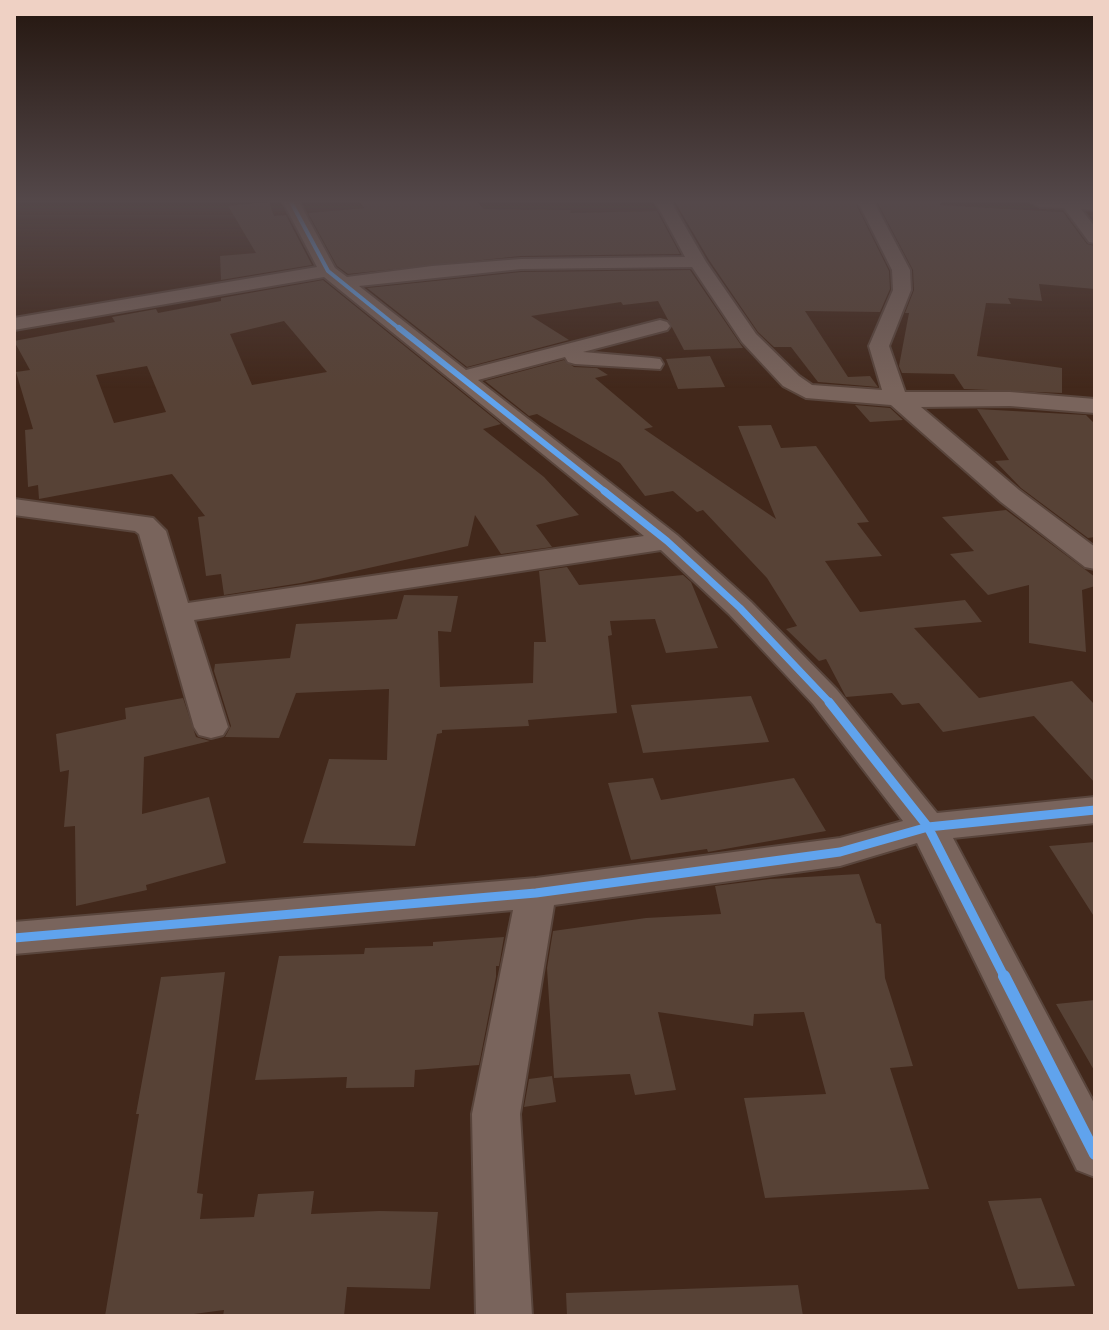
<!DOCTYPE html>
<html>
<head>
<meta charset="utf-8">
<style>
  body { margin:0 }
  #map { position:relative; width:1109px; height:1330px; overflow:hidden; background:#42281b; font-family:"Noto Sans",sans-serif }
  canvas { display:block }
  .frame { position:absolute; inset:0; border:16px solid #efd1c4; pointer-events:none }
</style>
</head>
<body>
<div id="map">
<canvas width="1109" height="1330"></canvas>
<div class="frame"></div>
</div>
<script>
const context = document.querySelector('canvas').getContext('2d');
context.lineJoin = 'round';
function fill(path, color) { context.fillStyle = color; context.fill(path, 'evenodd'); }
const shape = rows => new Path2D(rows.map(r => 'M' + r).join(''));
function stroke(path, color, width, dash) { context.strokeStyle = color; context.lineWidth = width; context.lineCap = dash ? 'butt' : 'round'; context.setLineDash(dash || []); context.stroke(path); }
const building = shape([
  [269,202,274,216,286,215,312,265,221,280,220,256,256,253,228,206],
  [360,202,477,202,484,209,571,210,570,213,657,211,680,254,521,256,348,274,337,266,308,213,364,208],
  [675,202,855,202,889,271,890,289,880,312,805,311,848,377,870,376,878,387,818,382,791,347,774,347,758,332,709,260],
  [877,202,941,202,939,205,1063,212,1087,244,1095,246,1095,289,1039,284,1042,301,1008,298,1011,304,986,303,977,356,1062,368,1062,393,964,389,954,374,902,373,899,366,909,313,905,313,914,290,913,270],
  [690,270,743,348,684,350,658,301,623,305,621,302,531,316,569,340,467,367,367,288,521,272],
  [323,280,501,424,483,429,544,477,579,515,536,525,552,547,501,554,475,515,468,546,301,583,224,595,221,574,206,576,198,517,205,516,172,474,39,499,38,485,28,487,25,430,33,429,16,372,30,370,14,341,115,322,112,317,156,309,158,313,221,301,221,298],
  [284,321,327,372,252,385,230,334],
  [147,366,166,412,114,423,96,375],
  [710,356,725,387,678,389,666,359],
  [564,360,574,367,597,368,608,375,595,378,653,427,644,429,776,519,738,426,771,425,781,448,816,446,869,522,857,523,882,556,825,561,860,612,965,600,982,622,914,628,979,698,1072,681,1095,705,1095,783,1034,716,943,732,919,703,902,705,892,693,846,697,826,659,819,661,786,629,797,626,767,578,703,510,697,512,673,491,645,496,620,463,537,414,529,416,485,381],
  [855,405,890,408,903,420,870,422],
  [977,409,1086,415,1095,424,1095,537,1088,538,1021,488,995,461,1009,460],
  [1006,510,1095,577,1095,586,1082,590,1086,652,1029,643,1029,585,988,595,950,554,974,551,942,517],
  [567,567,579,585,683,575,691,582,718,648,666,653,655,619,610,621,612,635,608,636,617,713,528,720,529,726,442,730,442,733,437,734,415,846,303,843,329,759,387,760,389,689,296,693,279,738,225,737,231,726,214,671,215,664,290,658,296,624,397,619,404,595,458,596,451,632,438,631,440,687,533,683,534,642,546,642,539,571],
  [751,696,769,742,643,753,631,705],
  [183,698,196,737,210,741,144,757,142,814,209,797,226,863,146,885,147,890,76,906,75,826,64,827,69,770,60,772,56,734,126,719,125,708],
  [653,778,661,800,794,778,826,831,708,852,707,849,631,860,608,783],
  [1095,842,1095,918,1049,846],
  [859,874,876,923,881,924,885,978,913,1066,890,1068,929,1189,765,1198,744,1098,826,1094,804,1012,754,1014,753,1026,658,1012,676,1090,635,1095,630,1074,554,1078,547,968,553,931,646,918,721,914,715,886,770,879],
  [504,937,499,966,496,966,496,977,479,1065,415,1070,414,1087,346,1088,347,1077,255,1080,279,956,364,954,365,948,433,946,433,942],
  [225,972,197,1193,203,1194,200,1219,254,1217,258,1194,314,1191,311,1214,379,1211,438,1212,430,1289,347,1287,344,1316,223,1316,224,1310,179,1316,105,1316,139,1114,136,1114,161,977],
  [1095,1000,1095,1072,1056,1004],
  [552,1076,556,1102,524,1107,529,1079],
  [1041,1198,1075,1286,1018,1289,988,1201],
  [798,1285,803,1316,567,1316,566,1293]
]);
const minor = shape([
  [283,202,299,202,335,268,347,277,432,266,521,259,685,257,656,203,671,202,706,262,756,334,799,376,812,385,882,390,869,346,893,290,892,270,858,202,874,202,910,270,911,290,889,346,905,392,1010,392,1095,399,1095,413,1010,406,921,407,1019,490,1095,547,1095,569,1085,567,1001,502,891,405,806,398,783,386,742,342,692,267,521,269,359,286,466,370,660,320,667,322,670,326,667,330,583,352,652,358,660,359,663,364,660,369,575,364,568,362,565,357,478,380,677,535,751,602,837,690,937,813,1095,797,1095,823,953,838,1095,1105,1095,1177,1077,1170,917,843,840,866,554,905,520,1114,532,1316,476,1316,472,1114,513,910,14,954,14,922,536,878,840,838,903,821,813,704,729,614,661,550,194,620,228,727,223,735,211,738,199,735,194,727,139,534,135,531,14,515,14,499,153,518,166,531,188,603,644,536,324,277,14,330,14,318,317,267,283,202],
  [1032,202,1095,202,1095,210,1081,209,1095,227,1095,243,1089,242,1064,208,1040,207,1032,202]
]);
const cyclewayFar4 = shape([
  [291,202,328,271,401,330]
]);
const cyclewayFar3 = shape([
  [399,328,607,493]
]);
const cyclewayFar2 = shape([
  [604,491,667,541,740,608,831,704]
]);
const cyclewayFar1 = shape([
  [829,702,928,827,1005,978],
  [14,938,536,893,840,852,928,827,1095,810]
]);
const cycleway = shape([
  [1004,976,1095,1154]
]);
fill(building, '#574236');
stroke(minor, '#59453c', 4);
fill(minor, '#79645c');
stroke(cyclewayFar4, '#60a3ed', 4);
stroke(cyclewayFar3, '#60a3ed', 6);
stroke(cyclewayFar2, '#60a3ed', 7);
stroke(cyclewayFar1, '#60a3ed', 9);
stroke(cycleway, '#60a3ed', 12);
const sky = context.createLinearGradient(0, 0, 0, 388);
sky.addColorStop(0, '#24160f');
sky.addColorStop(0.52, '#54484a');
sky.addColorStop(1, '#54484a00');
context.fillStyle = sky;
context.fillRect(0, 0, 1109, 388);
</script>
</body>
</html>
